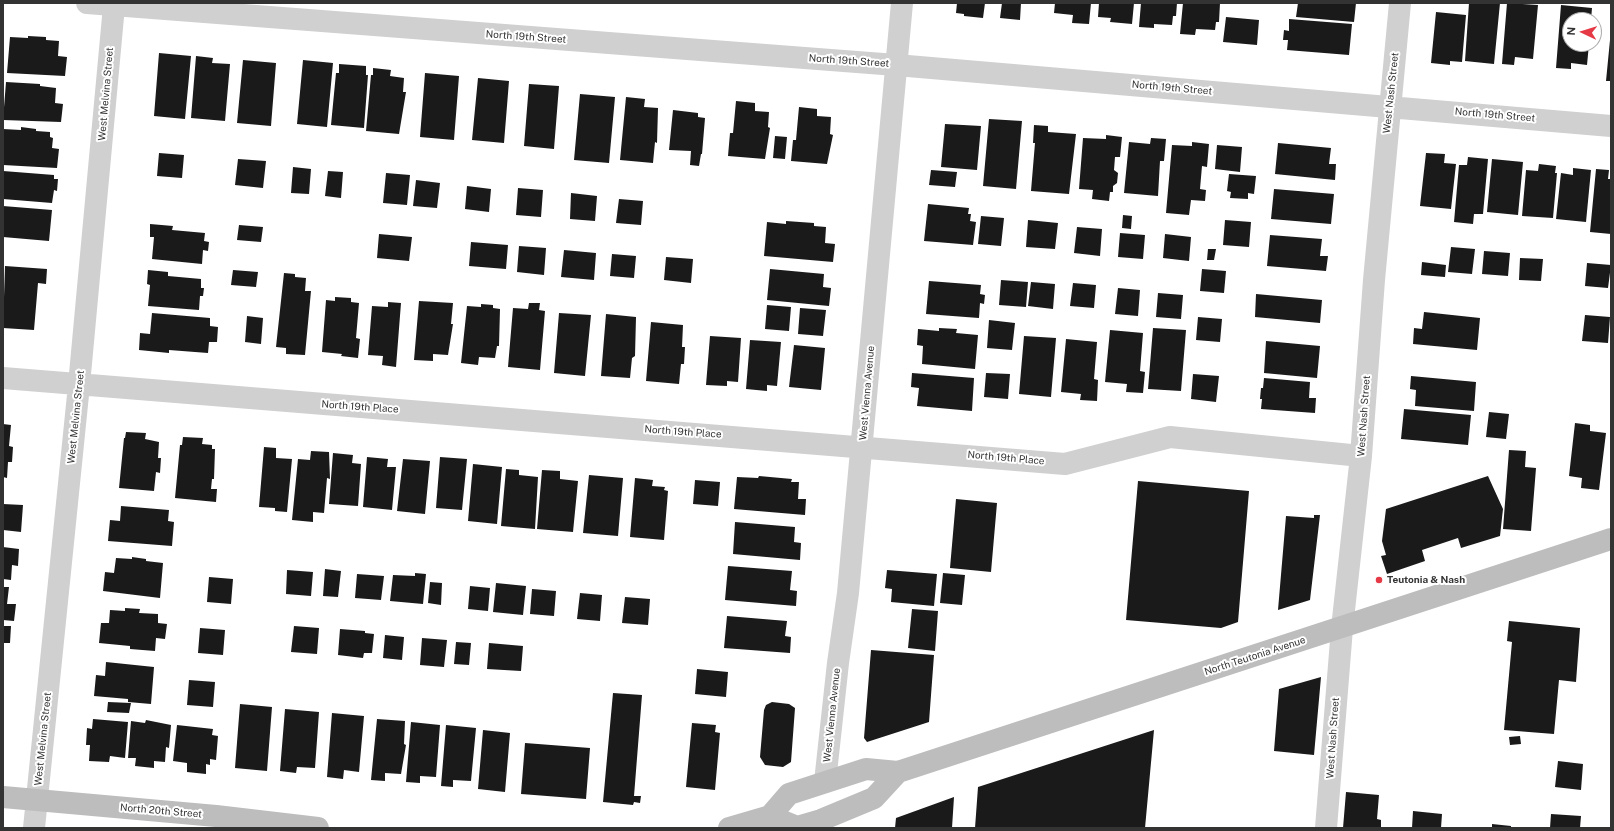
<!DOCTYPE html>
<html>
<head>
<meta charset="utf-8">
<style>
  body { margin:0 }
  #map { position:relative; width:1614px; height:831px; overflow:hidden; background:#fff; font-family:"Public Sans",sans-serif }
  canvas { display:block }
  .frame { position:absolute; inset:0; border:4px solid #333; pointer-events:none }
  .north { position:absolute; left:1562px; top:12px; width:40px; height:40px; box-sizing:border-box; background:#fff; border:1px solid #adadad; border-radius:50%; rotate:274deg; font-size:11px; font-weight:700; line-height:16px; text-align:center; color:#333 }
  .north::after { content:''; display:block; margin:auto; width:14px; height:18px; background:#e63946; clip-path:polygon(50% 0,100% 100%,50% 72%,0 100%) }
</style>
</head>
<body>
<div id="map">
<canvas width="1614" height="831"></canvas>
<div class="frame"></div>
<div class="north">N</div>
</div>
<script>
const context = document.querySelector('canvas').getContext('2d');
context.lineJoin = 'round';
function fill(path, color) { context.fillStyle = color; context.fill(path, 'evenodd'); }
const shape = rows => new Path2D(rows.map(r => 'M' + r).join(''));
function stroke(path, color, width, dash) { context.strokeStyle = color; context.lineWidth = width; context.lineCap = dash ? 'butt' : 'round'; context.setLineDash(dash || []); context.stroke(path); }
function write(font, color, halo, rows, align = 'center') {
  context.font = font + ' "Public Sans",sans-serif'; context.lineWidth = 4; context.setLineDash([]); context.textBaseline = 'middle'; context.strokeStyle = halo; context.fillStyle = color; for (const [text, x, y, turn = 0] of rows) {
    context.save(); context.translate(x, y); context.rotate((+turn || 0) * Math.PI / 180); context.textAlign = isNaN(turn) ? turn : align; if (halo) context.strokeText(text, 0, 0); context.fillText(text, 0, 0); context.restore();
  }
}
const building = shape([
  [957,3,985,3,983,18,964,16,964,14,956,13],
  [1002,3,1021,3,1020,20,1000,18],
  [1055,3,1091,3,1089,24,1072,23,1073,15,1054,13],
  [1099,3,1134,3,1132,24,1110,22,1111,18,1098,17],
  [1141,3,1177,3,1176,16,1173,16,1172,25,1154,24,1154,28,1139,27],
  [1183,3,1220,3,1219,22,1216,22,1215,30,1196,29,1195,35,1180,34],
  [1298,3,1356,3,1354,22,1296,17],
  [1469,3,1500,3,1494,64,1465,61],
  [1507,3,1538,5,1533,59,1515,57,1514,65,1502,64],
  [1561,5,1592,8,1591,20,1570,20,1570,44,1589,44,1587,65,1571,63,1571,69,1556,68],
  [1436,12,1466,15,1462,62,1450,61,1450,65,1431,63],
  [1226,17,1259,20,1257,45,1223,42],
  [1289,19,1352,24,1349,55,1287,50,1288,40,1283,40,1284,30,1289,31],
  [28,36,46,37,46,40,59,41,58,56,67,57,65,76,7,73,10,37,28,38],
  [1610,40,1611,40,1611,81,1606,81],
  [159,53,191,56,185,119,154,116],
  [196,56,213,58,212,63,230,64,225,121,191,118],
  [243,60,276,63,271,126,237,123],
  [303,60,333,63,327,127,297,124],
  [339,64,366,66,366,75,368,75,364,128,331,125,336,73,339,73],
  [373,68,391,70,390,76,404,78,403,92,406,92,399,134,366,131,371,75,373,75],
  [425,73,459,76,454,140,420,137],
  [478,78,509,81,504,143,472,140],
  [6,82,40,84,40,86,56,88,55,103,63,104,61,122,3,120],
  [529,84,559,86,554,149,524,146],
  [580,94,615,97,609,163,574,160],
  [626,97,645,99,644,107,658,108,657,143,655,142,653,163,620,160],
  [736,101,755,103,755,111,769,112,768,127,770,128,765,159,728,156,730,133,733,133],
  [799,107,817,109,817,116,831,117,830,134,833,135,827,164,791,161,793,140,796,140],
  [673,110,698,113,698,117,705,118,702,154,701,154,699,166,690,165,691,151,669,150],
  [989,119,1022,121,1016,189,983,186],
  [945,124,981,126,977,170,941,167],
  [1034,125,1048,126,1048,132,1076,134,1069,194,1031,191,1035,143,1033,143],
  [21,127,36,129,36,131,50,132,50,137,53,138,52,148,59,149,57,168,3,165,3,129,21,130],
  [1106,135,1122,137,1120,157,1115,157,1114,170,1118,173,1117,183,1113,186,1113,192,1110,192,1109,201,1092,199,1093,190,1079,189,1083,138,1106,139],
  [775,136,787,137,785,159,773,158],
  [1151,138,1166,139,1164,161,1160,161,1158,196,1124,193,1129,142,1150,144],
  [1192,142,1209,144,1207,167,1202,166,1200,189,1206,190,1205,201,1191,200,1189,215,1166,213,1172,145,1192,146],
  [1278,143,1331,148,1329,164,1336,164,1335,180,1275,174],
  [1217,145,1242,147,1240,172,1215,169],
  [159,153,184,155,182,178,157,176],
  [1426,153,1445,154,1444,163,1456,164,1451,209,1420,206],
  [1468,157,1488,159,1483,214,1474,214,1473,224,1454,222,1459,165,1467,165],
  [238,159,266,161,263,188,235,185],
  [1492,159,1523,162,1518,215,1487,212],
  [1539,164,1556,166,1555,173,1557,173,1553,218,1522,216,1526,170,1538,171],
  [293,167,311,169,309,194,291,193],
  [1573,168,1591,170,1586,222,1556,219,1561,173,1573,175],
  [1596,169,1609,170,1608,179,1611,179,1611,234,1590,232],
  [931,170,957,172,955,187,929,185],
  [3,171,54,175,54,179,58,179,57,191,54,190,52,203,3,199],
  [328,171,343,172,341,198,325,196],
  [386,173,410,175,407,205,383,203],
  [1229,174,1256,176,1254,194,1248,193,1248,199,1230,198,1231,192,1227,191],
  [416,180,440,183,437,208,413,206],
  [467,186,491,189,489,212,465,209],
  [518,188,543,190,541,217,516,215],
  [1274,189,1334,194,1331,224,1271,219],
  [571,193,597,196,595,221,570,219],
  [619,199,643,201,641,225,616,223],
  [928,204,969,208,968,214,971,214,970,221,976,222,973,245,924,241],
  [3,206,52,210,49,241,3,237],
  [1123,215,1132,216,1131,229,1122,228],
  [981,216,1004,218,1001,246,978,244],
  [1028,220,1058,223,1055,249,1026,247],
  [1225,220,1251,222,1249,247,1223,245],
  [786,221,814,223,814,226,826,227,825,243,835,244,833,262,764,256,767,222,786,224],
  [150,224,173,226,172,230,205,233,204,241,209,242,208,251,203,250,202,264,152,259,154,237,150,237],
  [239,225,263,227,261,242,237,240],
  [1077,227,1102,229,1100,256,1074,253],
  [1120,233,1145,235,1143,259,1118,257],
  [379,234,412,237,409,261,377,258],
  [1165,234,1191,237,1189,261,1163,258],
  [1270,235,1322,239,1320,256,1328,256,1326,271,1267,266],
  [471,242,508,245,506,269,469,266],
  [519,246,546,248,544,275,517,272],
  [1451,247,1475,249,1472,274,1448,272],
  [1208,249,1216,249,1214,260,1207,260],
  [564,250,596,253,594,280,561,277],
  [1484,251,1510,253,1508,276,1482,274],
  [612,254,636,256,634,278,610,276],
  [666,257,693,259,691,283,664,280],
  [1520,258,1543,259,1541,281,1519,280],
  [1422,262,1446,265,1445,277,1421,275],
  [1587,263,1611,265,1608,288,1585,286],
  [5,266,47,269,46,284,38,283,34,330,3,328],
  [770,269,824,274,823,287,831,288,829,306,767,300],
  [1202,269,1226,271,1224,293,1200,291],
  [148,270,168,272,168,276,201,279,201,288,204,288,203,296,200,296,199,310,148,306,150,285,147,284],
  [233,270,258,272,256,287,231,285],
  [284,273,295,274,295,277,306,278,305,291,311,291,305,355,286,354,286,348,276,347],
  [1001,280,1028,282,1026,307,999,305],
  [929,281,981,285,980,294,985,295,984,304,980,303,979,318,926,314],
  [1031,282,1055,284,1053,309,1028,306],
  [1073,283,1096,285,1094,308,1070,306],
  [1118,288,1140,290,1138,316,1115,314],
  [1158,293,1183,295,1181,319,1156,317],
  [1256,294,1322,300,1320,323,1255,317],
  [335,297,351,298,351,302,359,303,356,338,360,339,358,358,341,356,342,354,322,352,326,300,335,301],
  [419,301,453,303,451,324,453,324,448,355,433,354,433,361,414,360],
  [388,302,401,303,396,367,382,365,383,356,368,355,372,306,388,307],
  [529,303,540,303,539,310,545,311,540,370,508,367,513,308,528,309],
  [481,304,493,305,493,308,500,309,499,346,497,346,495,358,479,357,478,365,461,363,467,306,481,307],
  [767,305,791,307,789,331,765,329],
  [800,308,826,310,823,336,798,334],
  [1424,312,1480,318,1477,350,1413,344,1414,328,1422,329],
  [152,313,210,318,210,326,218,327,217,342,209,342,208,353,169,350,169,353,139,350,140,333,150,334],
  [559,313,591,315,585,376,554,373],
  [606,314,636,317,635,356,632,358,630,378,601,376],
  [1585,315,1610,317,1608,343,1582,341],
  [247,316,263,318,261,344,245,342],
  [1198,317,1222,319,1220,342,1196,340],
  [989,320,1015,323,1012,350,987,348],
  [651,322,683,325,682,347,685,347,684,364,681,364,679,384,646,381],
  [939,328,957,329,956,333,978,335,975,369,922,364,923,346,917,345,918,329,939,331],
  [1153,328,1186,330,1181,391,1148,389],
  [1110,330,1143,333,1140,371,1145,372,1143,393,1126,392,1127,384,1105,382],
  [710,336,741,338,738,382,727,381,727,386,706,385],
  [1024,336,1056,338,1051,397,1019,394],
  [1066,339,1097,342,1094,379,1098,380,1097,401,1080,400,1081,394,1061,392],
  [750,340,781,342,777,386,767,385,767,391,746,389],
  [1266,341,1320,346,1317,378,1264,373],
  [794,345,825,348,821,390,789,387],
  [912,373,974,378,972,411,917,406,919,388,911,387],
  [986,373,1010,374,1008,399,984,397],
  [1193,374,1219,376,1216,402,1191,399],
  [1411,376,1476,382,1474,411,1415,406,1416,390,1410,389],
  [1264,378,1310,382,1309,398,1316,398,1315,413,1261,409,1262,399,1260,399,1261,388,1263,388],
  [1404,409,1471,415,1468,445,1401,439],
  [1489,412,1509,414,1506,439,1486,437],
  [1575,423,1590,425,1590,431,1606,433,1599,490,1581,488,1582,478,1569,476],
  [3,424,11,425,9,446,13,447,12,462,8,462,7,478,3,477],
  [126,432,146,433,145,439,159,442,158,458,161,458,160,473,156,472,154,491,119,488,124,438,125,438],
  [183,437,203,438,202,444,212,445,212,449,215,449,214,479,212,479,211,489,217,489,216,502,175,498,180,445,182,445],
  [264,447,276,448,276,458,292,459,287,512,275,511,275,508,259,507],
  [1509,450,1526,451,1525,467,1536,468,1531,531,1503,529],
  [311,451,329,452,330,479,327,478,324,513,313,512,313,522,292,520,298,459,310,460],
  [333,453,353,455,352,463,361,464,358,506,329,504],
  [367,457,388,459,387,467,396,467,392,510,363,507],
  [440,457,467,459,462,510,436,508],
  [403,459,430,461,425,514,397,511],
  [473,464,502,467,497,524,468,521],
  [506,469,519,470,519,475,538,477,535,529,501,526],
  [542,470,560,471,560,479,578,481,573,532,537,529],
  [589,475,623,478,618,536,583,533],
  [759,476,792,479,791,482,799,482,798,499,806,499,805,515,734,509,737,477,758,478],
  [1488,476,1503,509,1500,536,1461,548,1458,538,1422,550,1425,561,1387,574,1381,556,1386,555,1382,541,1386,509],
  [635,478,653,480,652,486,665,487,664,490,668,491,664,540,630,537],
  [695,480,720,482,718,506,693,504],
  [1138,481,1249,491,1238,622,1221,628,1126,620],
  [956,499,997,503,991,572,950,568],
  [3,504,23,505,21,532,3,530],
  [121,506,169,510,168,521,174,522,172,546,108,541,110,520,120,521],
  [1314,515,1320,515,1310,600,1278,610,1286,516,1314,518],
  [735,522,795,527,794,542,801,543,800,560,733,554],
  [3,547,19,549,18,566,12,565,11,580,3,579],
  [132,557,146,559,146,561,163,563,160,598,103,591,105,572,114,573,116,558,132,559],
  [728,566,792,571,790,590,797,591,796,606,725,600],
  [325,569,341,571,338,597,323,596],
  [287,570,313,572,311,596,286,594],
  [887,570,937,574,934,606,891,602,892,589,885,588],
  [415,573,426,574,423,604,390,601,393,575,415,576],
  [943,573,965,575,962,605,940,603],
  [357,574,384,576,381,600,355,598],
  [209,577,233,579,231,604,207,602],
  [430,582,442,583,441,605,428,603],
  [496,583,526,586,523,615,493,612],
  [470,586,490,588,488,611,468,609],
  [3,587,9,587,7,604,16,604,14,621,3,620],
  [532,589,556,591,554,616,530,614],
  [580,593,602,595,600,621,577,619],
  [625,597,650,599,648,625,622,623],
  [125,608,140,609,139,613,158,614,158,623,167,624,165,639,156,638,155,651,130,649,130,646,99,643,101,623,109,623,110,610,125,611],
  [912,609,938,611,935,651,908,648],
  [727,616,787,621,785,636,791,637,790,653,724,648],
  [1509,621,1580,628,1576,682,1559,680,1554,734,1504,730,1512,642,1507,641],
  [3,626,11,626,10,643,3,643],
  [294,626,319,628,317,654,291,652],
  [200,628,225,630,223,655,198,653],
  [340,629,365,631,365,633,374,634,372,653,364,653,363,658,338,655],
  [385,635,404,637,402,660,383,658],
  [422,638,447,640,444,667,420,665],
  [456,642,471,643,469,665,454,664],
  [489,643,523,646,521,671,487,669],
  [871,650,934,655,929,722,867,742,864,738],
  [106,662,154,667,151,704,128,702,128,699,94,696,96,675,105,676],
  [697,669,728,672,726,697,695,694],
  [1321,677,1314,755,1274,751,1279,689],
  [189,680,215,682,213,707,187,705],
  [613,693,642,695,634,796,641,796,640,803,634,802,633,805,603,802],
  [108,702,131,703,129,713,107,712],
  [772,702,789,704,795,708,791,762,783,767,765,765,760,757,764,710,766,705],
  [240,704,272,707,267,771,235,768],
  [285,709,319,712,315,768,297,767,296,773,280,771],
  [332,713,364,716,359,772,344,770,343,779,327,777],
  [93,719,128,722,125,758,110,756,109,762,89,761,90,745,86,745,87,728,92,729],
  [377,719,405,721,404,744,406,745,401,774,385,773,385,781,371,780],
  [146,720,171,725,169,748,166,747,165,762,154,761,154,768,135,766,136,758,128,758,131,721,145,723],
  [411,722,440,725,436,777,420,776,420,783,406,782],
  [692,723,716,725,715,732,720,733,715,790,686,787],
  [177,725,213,729,212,735,218,736,216,760,210,759,210,765,206,764,206,774,187,772,187,763,173,761],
  [446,725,476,728,471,781,453,780,453,787,441,786],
  [483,730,510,733,505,792,478,789],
  [1154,730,1145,828,975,828,978,787],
  [1520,736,1521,744,1510,745,1509,737],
  [525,743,590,748,586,799,521,794],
  [1558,761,1583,764,1581,790,1555,787],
  [1346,792,1379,795,1377,819,1381,820,1381,828,1343,828],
  [954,797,952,828,895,828,896,818],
  [1413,811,1442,814,1441,828,1412,828],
  [1551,814,1581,816,1580,828,1550,828],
  [1492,824,1511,826,1511,828,1492,828]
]);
const street = shape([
  [87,3,896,65,1611,126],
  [3,378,1065,464,1170,437,1361,456],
  [825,782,838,663,848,593,902,3],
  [34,828,79,385,114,6],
  [1326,828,1342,628,1361,456,1374,280,1400,3]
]);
const secondary = shape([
  [3,797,216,816,318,828],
  [770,816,797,827,821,820,874,798,898,772],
  [729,828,770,816,789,794,866,769,898,772,1611,539]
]);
const markers = [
  [1379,580,4,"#e63946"]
];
const streetNames = [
  ["North 19th Street",526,37,4],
  ["North 19th Street",849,61,4],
  ["North 19th Street",1172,88,5],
  ["West Nash Street",1391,93,-84],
  ["West Melvina Street",106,94,-85],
  ["North 19th Street",1495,115,5],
  ["West Vienna Avenue",867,393,-85],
  ["North 19th Place",360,407,4],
  ["West Nash Street",1364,416,-86],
  ["West Melvina Street",76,417,-84],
  ["North 19th Place",683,432,4],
  ["North 19th Place",1006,458,5],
  ["North Teutonia Avenue",1255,656,-18],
  ["West Vienna Avenue",832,715,-84],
  ["West Nash Street",1333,738,-86],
  ["West Melvina Street",43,739,-84],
  ["North 20th Street",161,811,5]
];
const poiNames = [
  ["Teutonia & Nash",1387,580]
];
fill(building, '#1a1a1a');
stroke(street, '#d0d0d0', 22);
stroke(secondary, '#bdbdbd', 22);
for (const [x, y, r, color] of markers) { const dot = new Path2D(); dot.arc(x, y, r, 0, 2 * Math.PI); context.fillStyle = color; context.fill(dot); stroke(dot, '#fff', 1.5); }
write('10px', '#333', '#fff', streetNames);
write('bold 10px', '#333', '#fff', poiNames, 'left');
</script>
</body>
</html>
